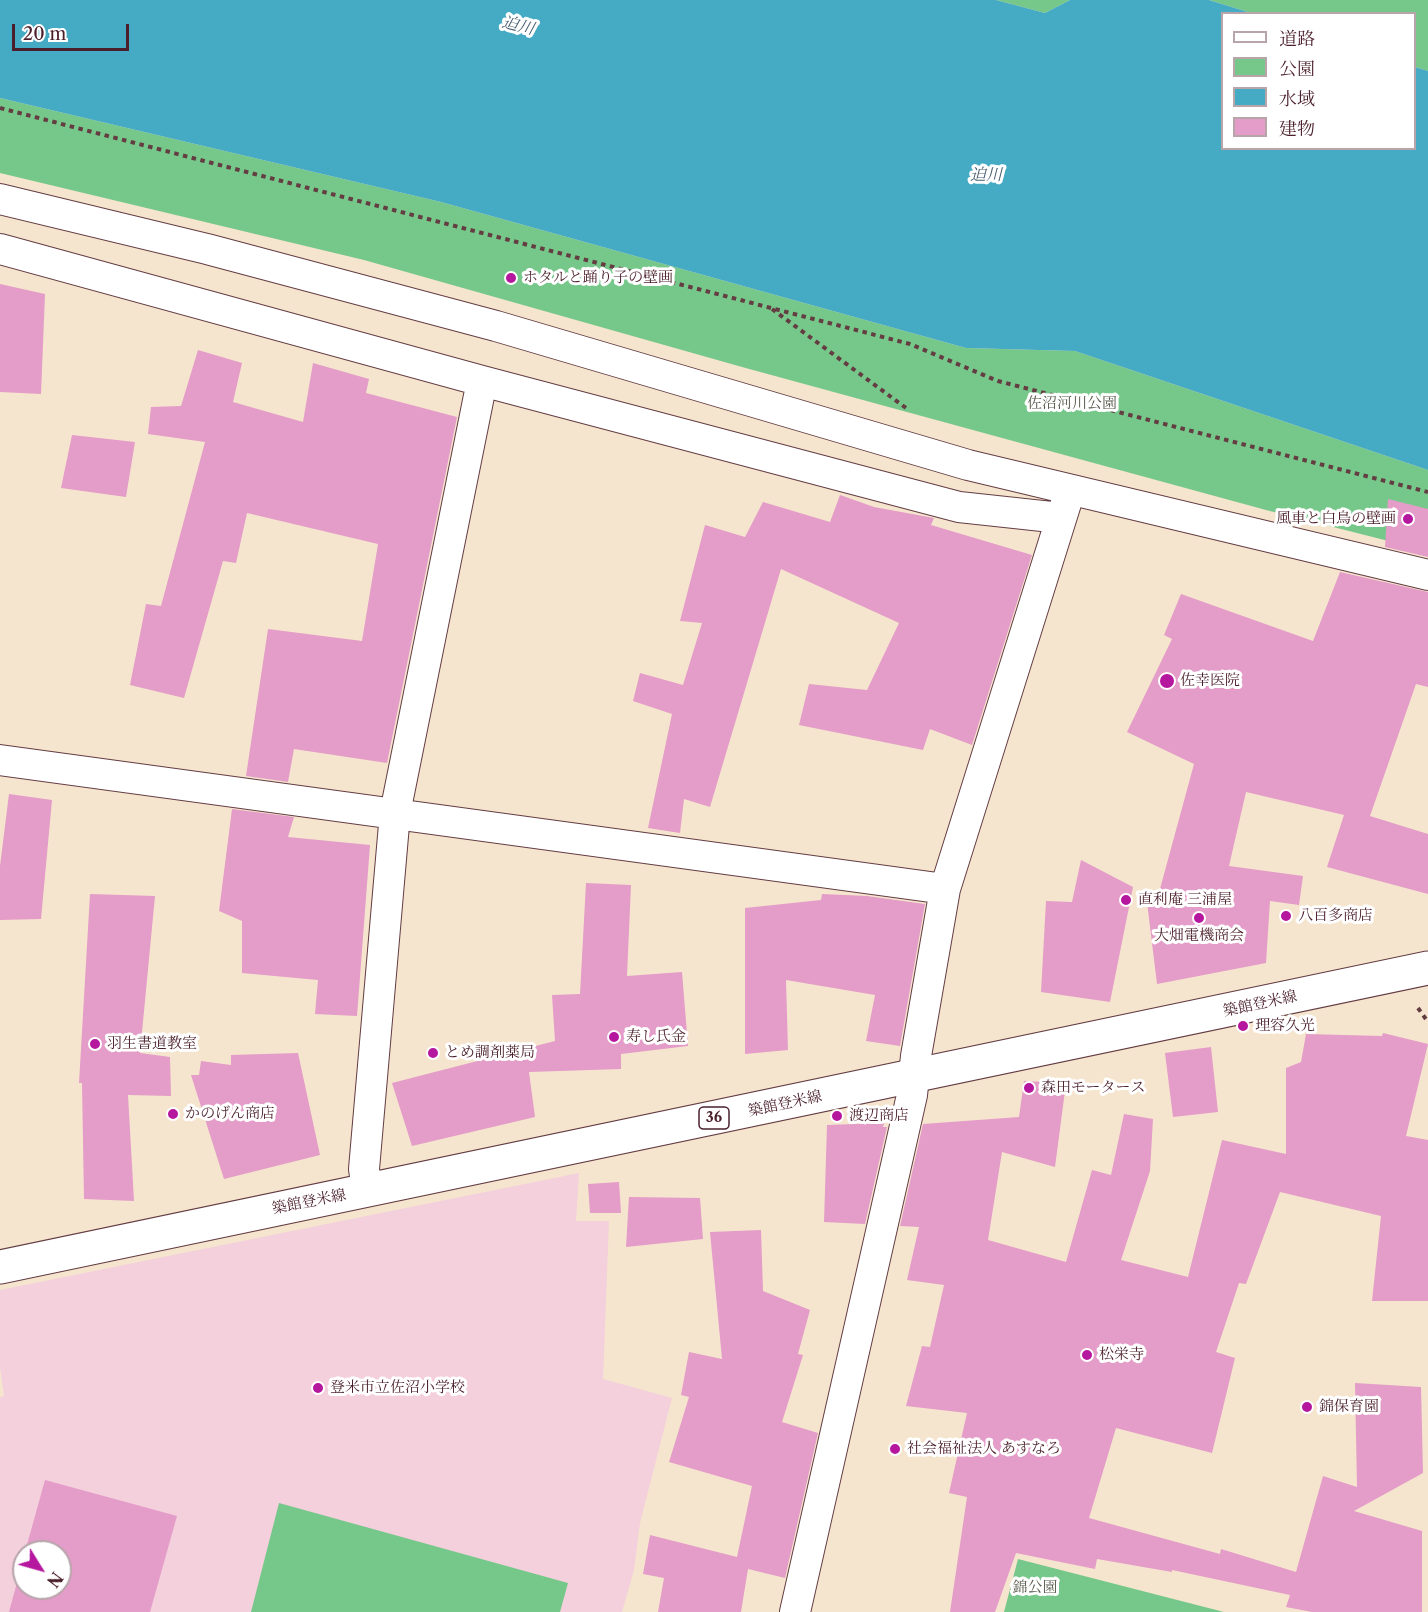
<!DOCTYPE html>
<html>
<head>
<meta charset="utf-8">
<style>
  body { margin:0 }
  #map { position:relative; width:1428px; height:1612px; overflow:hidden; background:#f5e5ce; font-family:"Libre Caslon Text","Noto Serif JP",serif }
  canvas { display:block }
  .legend { position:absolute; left:1221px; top:12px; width:195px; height:138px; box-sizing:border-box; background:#fff; border:2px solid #b7a5aa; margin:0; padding:8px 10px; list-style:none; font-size:18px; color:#4a1f2b }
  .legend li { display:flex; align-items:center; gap:12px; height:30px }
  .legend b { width:30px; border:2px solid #b7a5aa }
  .north { position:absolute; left:12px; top:1540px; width:60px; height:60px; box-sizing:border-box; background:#fff; border:2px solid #b7a5aa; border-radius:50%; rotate:127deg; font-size:16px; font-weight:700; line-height:24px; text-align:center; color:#4a1f2b }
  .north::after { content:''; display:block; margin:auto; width:21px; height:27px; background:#b5179e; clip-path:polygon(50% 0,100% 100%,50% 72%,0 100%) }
  .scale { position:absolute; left:12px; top:24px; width:117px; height:27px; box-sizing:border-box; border:3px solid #4a1f2b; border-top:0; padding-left:8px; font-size:18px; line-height:21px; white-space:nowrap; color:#4a1f2b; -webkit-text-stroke:4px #fff; paint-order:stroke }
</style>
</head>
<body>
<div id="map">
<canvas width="1428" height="1612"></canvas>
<ul class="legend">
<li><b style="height:8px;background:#fff"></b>道路</li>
<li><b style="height:16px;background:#76c88a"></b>公園</li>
<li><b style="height:16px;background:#45abc5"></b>水域</li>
<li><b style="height:16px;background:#e49cc8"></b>建物</li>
</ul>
<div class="north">N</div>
<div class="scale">20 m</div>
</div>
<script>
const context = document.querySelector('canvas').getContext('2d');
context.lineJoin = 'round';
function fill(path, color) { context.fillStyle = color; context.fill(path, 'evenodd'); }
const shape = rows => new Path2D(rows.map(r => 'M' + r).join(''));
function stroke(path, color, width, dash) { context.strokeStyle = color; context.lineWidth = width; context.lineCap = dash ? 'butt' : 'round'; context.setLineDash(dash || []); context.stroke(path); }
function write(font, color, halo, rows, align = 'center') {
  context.font = font + ' "Libre Caslon Text","Noto Serif JP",serif'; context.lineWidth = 6; context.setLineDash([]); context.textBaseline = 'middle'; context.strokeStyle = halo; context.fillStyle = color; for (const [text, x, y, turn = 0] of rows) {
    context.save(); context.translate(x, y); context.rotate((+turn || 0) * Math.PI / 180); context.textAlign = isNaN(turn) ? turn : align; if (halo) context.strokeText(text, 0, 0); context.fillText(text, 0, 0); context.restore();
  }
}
const built = shape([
  [579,1173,576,1221,609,1221,603,1379,672,1398,640,1523,634,1570,622,1612,0,1612,0,1397,4,1396,0,1367,0,1290],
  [24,1552,60,1552,60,1588,24,1588]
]);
const green = shape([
  [996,0,1070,0,1045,13],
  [1209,0,1428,0,1428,71,1415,67,1414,14,1251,13],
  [0,98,441,202,966,348,1075,351,1428,470,1428,551,1266,510,742,367,364,260,0,173],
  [279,1503,568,1583,560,1612,251,1612],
  [1018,1559,1224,1612,1004,1612]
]);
const water = shape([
  [0,0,996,0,1045,13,1070,0,1209,0,1251,13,1222,14,1222,148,1414,148,1415,67,1428,71,1428,470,1075,351,966,348,441,202,0,98]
]);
const building = shape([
  [0,284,45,294,41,394,0,392],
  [198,350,242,363,233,402,303,422,313,363,369,379,366,393,457,417,387,763,294,749,288,782,246,776,268,629,362,641,378,544,247,513,236,563,223,561,184,698,130,685,146,604,161,606,205,442,148,434,151,407,181,406],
  [72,435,135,442,126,497,61,488],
  [840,495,874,507,934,518,931,525,1032,555,972,745,930,729,923,750,799,725,809,684,867,690,899,623,781,569,710,807,684,799,680,833,648,828,672,714,633,701,640,673,683,685,702,623,680,621,705,525,745,537,763,502,830,522],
  [1388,499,1428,509,1428,557,1385,547],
  [1340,572,1428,592,1428,687,1416,684,1370,816,1428,834,1428,894,1327,867,1344,815,1246,792,1229,866,1303,876,1299,905,1270,901,1266,963,1157,984,1146,894,1157,900,1194,764,1127,732,1172,639,1164,635,1181,594,1313,641],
  [9,794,52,800,41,919,0,920,0,866],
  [232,809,294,817,288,837,370,845,357,1016,315,1014,318,980,242,973,242,921,219,911],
  [1081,860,1133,887,1110,1002,1041,992,1046,901,1072,902],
  [586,883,631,885,627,976,682,972,688,1046,621,1054,621,1069,529,1072,535,1117,412,1146,392,1083,555,1041,552,995,580,994],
  [90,894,155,896,140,1053,170,1057,171,1096,128,1095,134,1201,84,1199,82,1083,79,1083],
  [822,894,867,896,925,904,900,1046,866,1041,875,995,786,980,788,1050,745,1054,745,908,821,900],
  [1383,1033,1428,1044,1406,1136,1428,1140,1428,1301,1372,1301,1381,1216,1280,1192,1246,1284,1239,1283,1216,1352,1235,1358,1212,1453,1116,1428,1089,1518,1220,1554,1221,1549,1296,1572,1323,1476,1357,1487,1355,1383,1421,1387,1423,1473,1354,1511,1422,1531,1422,1612,1312,1612,1286,1607,1290,1595,1172,1570,1172,1572,1097,1559,1095,1569,1016,1553,995,1612,950,1612,967,1497,949,1493,967,1413,906,1406,922,1346,930,1347,944,1285,907,1280,919,1227,900,1226,923,1124,1019,1117,1024,1081,1066,1083,1055,1167,1002,1152,988,1240,1066,1262,1092,1170,1111,1175,1124,1114,1153,1119,1150,1171,1121,1260,1188,1277,1222,1140,1286,1154,1286,1068,1301,1062,1306,1034,1382,1036],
  [1211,1047,1218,1112,1173,1117,1165,1053],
  [298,1053,320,1155,224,1179,191,1075,199,1075,201,1061,231,1065,231,1055],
  [884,1123,883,1127,887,1127,865,1224,824,1222,827,1125],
  [619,1182,621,1213,590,1213,588,1184],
  [629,1197,700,1198,703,1239,626,1247],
  [761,1230,763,1291,810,1310,798,1354,803,1355,782,1422,818,1433,785,1578,748,1569,741,1612,658,1612,664,1578,643,1574,650,1535,737,1557,752,1486,669,1462,689,1397,681,1395,689,1352,722,1359,710,1232],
  [45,1480,177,1516,150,1612,9,1612,24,1557,24,1588,60,1588,60,1552,25,1552]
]);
const path = shape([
  [0,108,910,344,998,381,1428,492],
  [772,309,906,408],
  [1418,1008,1428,1022]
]);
const street = shape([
  [0,199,207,249,496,326,968,465,1428,575],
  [0,249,482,381,959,507,1061,518],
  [0,760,945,889,916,1056,912,1095,795,1612],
  [945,889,1067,500],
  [367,1190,364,1169,395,813,482,381]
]);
const primary = shape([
  [0,1267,1428,968]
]);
const markers = [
  [511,278,6,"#b5179e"],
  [1408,519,6,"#b5179e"],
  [1167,681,8,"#b5179e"],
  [1126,900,6,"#b5179e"],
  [1286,916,6,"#b5179e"],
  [1199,918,6,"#b5179e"],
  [1243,1026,6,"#b5179e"],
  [614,1037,6,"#b5179e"],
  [95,1044,6,"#b5179e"],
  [433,1053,6,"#b5179e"],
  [1029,1088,6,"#b5179e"],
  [173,1114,6,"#b5179e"],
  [837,1116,6,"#b5179e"],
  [1087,1355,6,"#b5179e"],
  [318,1388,6,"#b5179e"],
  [1307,1407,6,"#b5179e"],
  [895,1449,6,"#b5179e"]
];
const shields = [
  [714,1118,30]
];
const shieldNames = [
  ["36",714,1118]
];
const poiNames = [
  ["ホタルと踊り子の壁画",523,278],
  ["風車と白鳥の壁画",1396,519,"right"],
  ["佐幸医院",1180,681],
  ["直利庵 三浦屋",1138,900],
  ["八百多商店",1298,916],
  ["大畑電機商会",1199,936,"center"],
  ["理容久光",1255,1026],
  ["寿し氏金",626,1037],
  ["羽生書道教室",107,1044],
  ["とめ調剤薬局",445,1053],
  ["森田モータース",1041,1088],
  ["かのげん商店",185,1114],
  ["渡辺商店",849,1116],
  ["松栄寺",1099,1355],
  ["登米市立佐沼小学校",330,1388],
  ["錦保育園",1319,1407],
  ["社会福祉法人 あすなろ",907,1449]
];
const parkNames = [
  ["佐沼河川公園",1072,404],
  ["錦公園",1035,1588]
];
const streetNames = [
  ["築館登米線",1260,1004,-12],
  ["築館登米線",785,1104,-12],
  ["築館登米線",309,1202,-11]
];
const waterNames = [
  ["迫川",518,26,14],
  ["迫川",986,175]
];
fill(built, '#f4cfdc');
fill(green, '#76c88a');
fill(water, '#45abc5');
fill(building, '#e49cc8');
stroke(street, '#643d43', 32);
stroke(primary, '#643d43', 35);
stroke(path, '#643d43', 4, [4.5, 4.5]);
stroke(street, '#fff', 30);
stroke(primary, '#fff', 33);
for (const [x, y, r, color] of markers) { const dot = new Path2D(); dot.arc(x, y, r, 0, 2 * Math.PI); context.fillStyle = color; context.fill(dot); stroke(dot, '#fff', 2); }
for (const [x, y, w] of shields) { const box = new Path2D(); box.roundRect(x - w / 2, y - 11, w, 22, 4.5); context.fillStyle = '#fff'; context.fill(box); stroke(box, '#4a1f2b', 1.5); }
write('bold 14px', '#4a1f2b', null, shieldNames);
write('15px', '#4a1f2b', '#fff', poiNames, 'left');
write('15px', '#595a4c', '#fff', parkNames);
write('15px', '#4a1f2b', '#fff', streetNames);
write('italic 16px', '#485e70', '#fff', waterNames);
</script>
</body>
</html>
